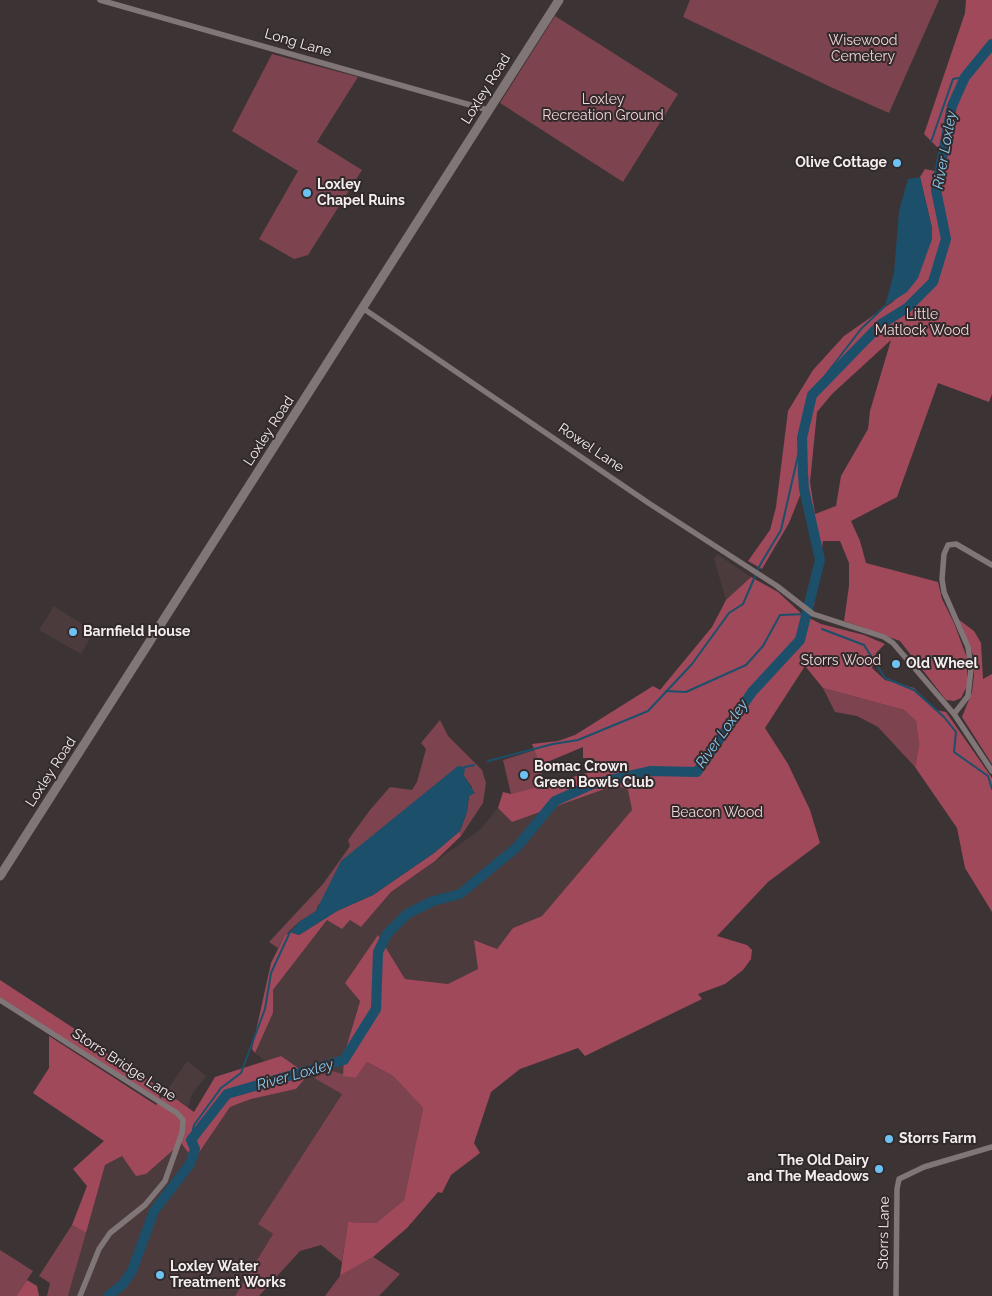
<!DOCTYPE html>
<html>
<head>
<meta charset="utf-8">
<style>
  body { margin:0 }
  canvas { display:block; background:#3c3334 }
</style>
</head>
<body>
<canvas width="992" height="1296"></canvas>
<script>
const context = document.querySelector('canvas').getContext('2d');
context.lineJoin = 'round';
function fill(path, color) { context.fillStyle = color; context.fill(path, 'evenodd'); }
const shape = rows => new Path2D(rows.map(r => 'M' + r).join(''));
function stroke(path, color, width, dash) { context.strokeStyle = color; context.lineWidth = width; context.lineCap = dash ? 'butt' : 'round'; context.setLineDash(dash || []); context.stroke(path); }
function write(font, color, halo, rows, align = 'center') {
  context.font = font + ' Raleway,sans-serif'; context.lineWidth = 4; context.setLineDash([]); context.textBaseline = 'middle'; context.strokeStyle = halo; context.fillStyle = color; for (const [text, x, y, turn = 0] of rows) {
    context.save(); context.translate(x, y); context.rotate((+turn || 0) * Math.PI / 180); context.textAlign = isNaN(turn) ? turn : align; if (halo) context.strokeText(text, 0, 0); context.fillText(text, 0, 0); context.restore();
  }
}
const built = shape([
  [717,554,751,577,726,600,714,559],
  [54,606,94,632,81,654,39,630],
  [616,785,628,790,632,810,542,916,513,928,497,949,474,940,478,969,448,984,405,979,378,936,344,1055,343,1076,329,1071,315,1078,342,1093,258,1224,273,1234,235,1296,68,1296,105,1165,122,1156,136,1176,181,1143,194,1160,230,1107,251,1099,296,1089,281,1056,265,1061,255,1053,273,1013,273,991,327,920,350,920,361,927,391,892,480,830,498,808,512,822],
  [187,1061,206,1076,192,1094,188,1108,166,1092]
]);
const green = shape([
  [690,0,939,0,889,113,835,89,683,17],
  [555,16,678,94,623,182,500,103],
  [272,54,358,77,317,142,362,170,308,255,294,259,259,239,298,171,232,131],
  [823,688,904,710,916,721,919,745,915,767,878,727,857,716,835,712],
  [440,720,448,736,482,770,486,783,483,803,461,836,460,831,467,812,469,796,472,787,464,776,318,905,316,911,299,922,285,935,278,948,269,942,323,884,350,846,348,840,370,810,390,787,412,790,417,782,426,749,421,743],
  [535,750,545,785,511,794,503,760],
  [367,1062,393,1076,423,1108,404,1200,376,1223,348,1222,342,1262,321,1245,300,1251,259,1296,235,1296,273,1234,258,1224,342,1094,314,1078,329,1070,356,1078],
  [72,1225,86,1233,68,1296,47,1296,50,1283,39,1276],
  [0,1250,33,1271,16,1296,0,1296],
  [373,1257,400,1274,379,1296,325,1296,340,1276]
]);
const forest = shape([
  [966,0,992,0,992,394,989,402,938,383,897,497,851,521,860,541,866,563,938,582,942,599,954,623,967,658,967,686,961,698,954,701,946,700,900,641,844,621,849,586,849,563,840,541,823,541,814,606,805,601,816,558,801,493,789,523,762,569,748,561,770,530,776,507,788,411,813,370,844,336,894,301,932,239,932,228,920,177,925,169,935,171,941,151,924,134,965,13],
  [891,340,870,411,868,429,841,476,836,506,815,514,810,482,817,412,832,394],
  [751,577,778,592,803,615,821,624,864,635,885,644,876,653,872,668,885,680,914,688,935,710,946,712,992,778,992,912,965,868,957,828,915,767,919,745,916,721,904,710,823,688,805,666,765,728,788,764,810,810,820,843,768,882,717,936,747,945,752,950,751,959,743,970,725,984,698,994,702,999,585,1056,578,1048,520,1069,491,1092,474,1143,480,1153,451,1175,442,1193,438,1192,407,1228,373,1257,340,1276,348,1222,376,1223,404,1200,423,1108,393,1076,367,1062,356,1078,343,1076,344,1055,360,1001,345,983,378,935,405,979,448,984,478,969,474,940,497,949,513,928,542,916,632,810,628,790,616,785,512,822,498,808,503,792,511,794,602,769,593,758,583,758,583,747,540,765,532,744,558,741,575,735,653,686,660,690,712,627,726,600],
  [958,619,974,631,981,643,983,679,992,674,992,764,962,717,972,692,974,675,973,655],
  [460,831,461,836,435,861,391,892,361,927,350,920,342,929,327,920,273,990,273,1013,255,1053,252,1049,271,963,285,935,290,932,299,935,337,911,373,895,434,853],
  [0,980,84,1035,111,1057,120,1060,144,1077,157,1086,160,1099,166,1092,194,1112,215,1077,281,1056,308,1075,296,1089,251,1099,230,1107,194,1160,181,1143,146,1174,136,1176,122,1156,105,1165,86,1233,72,1225,87,1186,73,1169,104,1141,33,1093,49,1068,49,1036,156,1105,160,1100,0,997],
  [27,1280,37,1286,39,1296,16,1296]
]);
const water = shape([
  [920,177,932,228,932,239,918,278,907,292,885,306,894,273,899,211,908,179],
  [458,766,465,767,464,776,475,793,469,796,467,812,460,831,434,853,373,895,337,911,299,935,290,932,299,922,316,911,341,861]
]);
const stream = shape([
  [931,142,953,79,965,77],
  [820,387,821,381,861,329,885,306],
  [822,629,864,645,885,678,914,690,944,717,956,732,954,752,988,776,992,789],
  [666,691,686,692,746,665,763,646,780,615,807,614],
  [488,761,553,744,578,740,648,711,692,664,729,613,743,604,760,565,781,530,802,438],
  [465,767,474,765],
  [191,1140,194,1125,221,1088,241,1073,265,1009,271,973,290,932]
]);
const river = shape([
  [108,1296,122,1285,132,1271,154,1211,190,1164,195,1149,191,1140,227,1094,344,1060,376,1009,378,952,387,934,407,914,433,901,460,894,517,847,555,801,593,784,651,771,697,772,752,692,800,640,820,560,804,489,803,473,802,438,812,395,881,324,907,308,933,282,946,239,936,190,952,106,965,77,992,44]
]);
const street = shape([
  [100,0,488,110],
  [364,309,650,504,777,586,813,614,884,637,893,643,954,714,992,771],
  [954,714,968,696,971,668,968,647,944,592,942,579,944,554,948,545,956,544,992,565],
  [0,1000,177,1113,183,1120,182,1133,165,1181,145,1205,110,1233,99,1249,80,1296],
  [896,1296,897,1189,899,1179,924,1167,992,1147]
]);
const secondary = shape([
  [0,876,559,0]
]);
const markers = [
  [897,163,5,"#6dc2f3"],
  [307,193,5,"#6dc2f3"],
  [73,632,5,"#6dc2f3"],
  [896,664,5,"#6dc2f3"],
  [524,775,5,"#6dc2f3"],
  [889,1139,5,"#6dc2f3"],
  [879,1169,5,"#6dc2f3"],
  [160,1275,5,"#6dc2f3"]
];
const parkNames = [
  ["Wisewood",863,41],
  ["Cemetery",863,57],
  ["Loxley",603,100],
  ["Recreation Ground",603,116],
  ["Little",922,315],
  ["Matlock Wood",922,331],
  ["Storrs Wood",841,661],
  ["Beacon Wood",717,813]
];
const streetNames = [
  ["Long Lane",298,43,16],
  ["Loxley Road",486,89,-58],
  ["Loxley Road",269,431,-57],
  ["Rowel Lane",591,448,34],
  ["Loxley Road",51,772,-57],
  ["Storrs Bridge Lane",124,1065,33],
  ["Storrs Lane",884,1233,-89]
];
const poiNames = [
  ["Olive Cottage",887,163,"right"],
  ["Loxley",317,185],
  ["Chapel Ruins",317,201],
  ["Barnfield House",83,632],
  ["Old Wheel",906,664],
  ["Bomac Crown",534,767],
  ["Green Bowls Club",534,783],
  ["Storrs Farm",899,1139],
  ["The Old Dairy",869,1161,"right"],
  ["and The Meadows",869,1177,"right"],
  ["Loxley Water",170,1267],
  ["Treatment Works",170,1283]
];
const waterNames = [
  ["River Loxley",945,150,-80],
  ["River Loxley",722,734,-55],
  ["River Loxley",295,1075,-16]
];
fill(built, '#4b3b3d');
fill(green, '#7d434e');
fill(forest, '#9f495b');
fill(water, '#1c4f6a');
stroke(stream, '#1c4f6a', 2);
stroke(river, '#1c4f6a', 10);
stroke(street, '#807577', 5.5);
stroke(secondary, '#807577', 9);
for (const [x, y, r, color] of markers) { const dot = new Path2D(); dot.arc(x, y, r, 0, 2 * Math.PI); context.fillStyle = color; context.fill(dot); stroke(dot, '#32292a', 2); }
write('14px', '#f0d6d9', '#32292a', parkNames);
write('14px', '#f4eeef', '#32292a', streetNames);
write('bold 14px', '#f4eeef', '#32292a', poiNames, 'left');
write('italic 15px', '#85c9f0', '#32292a', waterNames);
</script>
</body>
</html>
